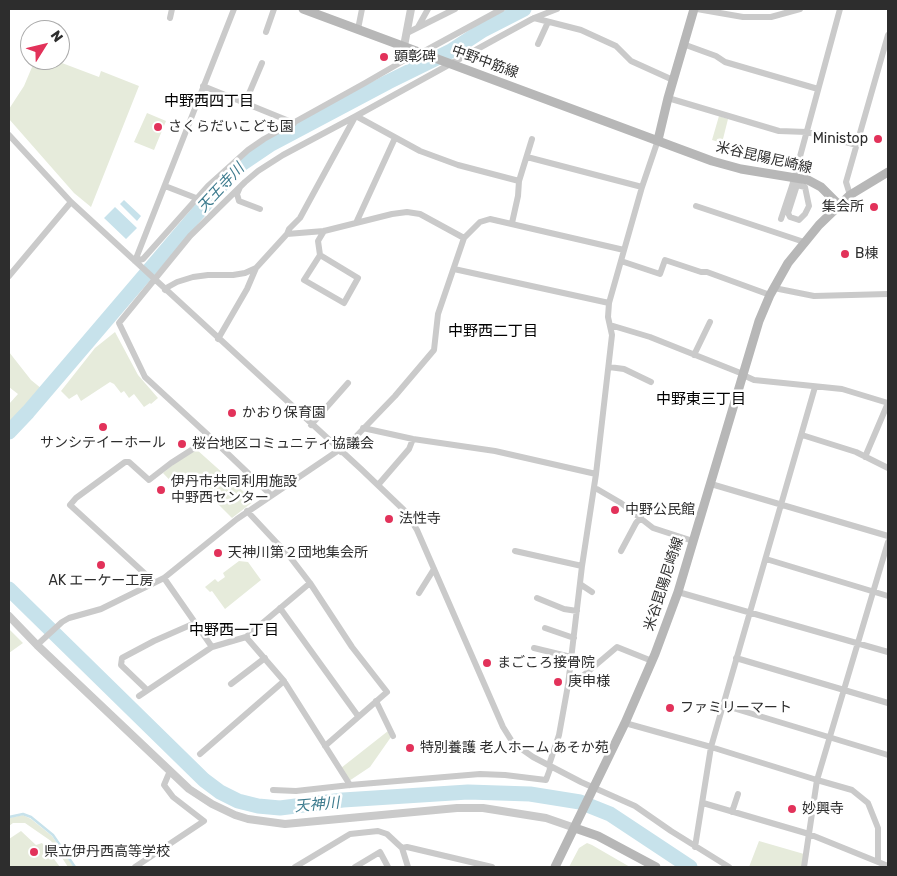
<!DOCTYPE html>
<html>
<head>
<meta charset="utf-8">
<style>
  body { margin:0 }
  #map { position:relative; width:897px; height:876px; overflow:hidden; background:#fff; font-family:Rubik,sans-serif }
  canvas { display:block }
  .frame { position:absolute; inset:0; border:10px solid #2d2d2d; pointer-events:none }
  .north { position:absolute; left:20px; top:20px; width:50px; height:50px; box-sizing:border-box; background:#fff; border:1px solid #ababab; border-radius:50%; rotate:54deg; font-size:14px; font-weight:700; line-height:20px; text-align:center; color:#2d2d2d }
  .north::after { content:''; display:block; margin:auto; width:18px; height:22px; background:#e2325a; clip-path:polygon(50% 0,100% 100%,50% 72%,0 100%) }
</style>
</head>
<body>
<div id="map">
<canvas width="897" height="876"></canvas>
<div class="frame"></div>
<div class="north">N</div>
</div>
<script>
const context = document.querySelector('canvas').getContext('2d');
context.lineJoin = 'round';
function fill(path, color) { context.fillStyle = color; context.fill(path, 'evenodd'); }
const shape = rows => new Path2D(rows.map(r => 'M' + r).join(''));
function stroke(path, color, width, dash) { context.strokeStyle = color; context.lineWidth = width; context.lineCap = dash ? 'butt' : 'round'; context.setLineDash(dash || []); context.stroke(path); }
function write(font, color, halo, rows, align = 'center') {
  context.font = font + ' Rubik,"Noto Sans JP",sans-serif'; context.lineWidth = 5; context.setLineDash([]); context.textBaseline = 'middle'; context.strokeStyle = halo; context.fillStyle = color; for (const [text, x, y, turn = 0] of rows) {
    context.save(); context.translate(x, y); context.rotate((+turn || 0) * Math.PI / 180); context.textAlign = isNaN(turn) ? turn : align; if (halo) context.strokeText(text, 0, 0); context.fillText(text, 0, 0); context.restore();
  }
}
const green = shape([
  [35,60,54,60,99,77,101,71,139,86,91,207,74,193,9,119,9,109,24,86],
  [147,113,166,121,154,150,134,142],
  [719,116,728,119,722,143,712,140],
  [115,332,138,375,158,398,151,404,150,403,144,407,134,394,129,398,124,391,121,393,114,384,110,382,81,401,77,394,69,399,61,391,95,348],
  [9,352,31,380,42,389,9,426,9,404,18,394,9,387],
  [196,449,254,501,232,518,191,477,177,488,163,473,181,458],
  [239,561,248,562,261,580,225,609,212,591,210,592,205,587,215,579,218,582,225,577,223,573],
  [9,629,23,643,9,653],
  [388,731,391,737,370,767,349,781,341,768],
  [23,815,31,819,52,836,74,867,68,867,51,841,25,823,13,823,9,826,9,818],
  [21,831,36,845,42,843,60,867,9,867,9,839],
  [759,841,804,854,802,867,749,867],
  [587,843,592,845,630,867,569,867,579,848]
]);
const water = shape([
  [124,200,141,216,137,221,120,204],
  [115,207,137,228,126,239,104,218]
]);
const stream = shape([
  [9,817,23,814,31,817,53,835,75,867]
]);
const river = shape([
  [9,432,28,412,237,167,271,144,388,82,451,51,483,30,524,9],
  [9,589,204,780,220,792,238,801,258,806,280,808,343,800,468,792,530,794,580,802,610,814,690,867]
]);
const minor = shape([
  [697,9,743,17,771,17,800,9],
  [170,18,172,9],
  [534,18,581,30,616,46,631,61,673,80],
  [418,27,428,9],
  [358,29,362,9],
  [266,32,274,9],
  [407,33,455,9],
  [538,44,548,22],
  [683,44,716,56,725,62,818,89],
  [421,53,502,9],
  [203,86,294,123],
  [668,98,779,131,807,132,857,145],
  [245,103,262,63],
  [9,135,71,202,361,469,406,512,417,530,503,727,513,743,533,757,581,782,635,806,671,831,729,867],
  [527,157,642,187],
  [519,181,458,165,420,151,356,116,501,36,534,18,557,9],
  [165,186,196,198],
  [792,186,797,185,805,187,809,206,805,214,799,220,790,217,788,213,797,185],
  [240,187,237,194,239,201,260,209],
  [850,195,846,182,888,35],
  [696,206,804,242],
  [781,219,792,186,840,9],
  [356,223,395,138],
  [512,223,518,196,519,181,532,139],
  [287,234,289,229,300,218,355,117],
  [320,255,358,278,344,303,304,280,320,255,318,241,324,231],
  [135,261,143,259,208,186,248,150,264,139,365,83,410,57,413,49],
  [135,261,234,9],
  [621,261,660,274,665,260,701,272,707,272,770,295],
  [454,269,609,303],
  [9,276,71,202],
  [774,288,814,296,888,294],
  [165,290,168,287,177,282,193,277,208,275,233,275,245,273,256,268,287,234,324,231,392,214,407,212,420,214,464,238],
  [610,325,650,337,743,374],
  [218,339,247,289,256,268],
  [694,355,710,322],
  [609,367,624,369,651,382],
  [743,375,754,380,842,389,888,403],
  [311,425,348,383],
  [363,428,413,439,495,451,596,474],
  [207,434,271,495],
  [802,435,856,452,888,468],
  [341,452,395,396,434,350,438,314,464,238,480,222,490,219,624,250],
  [865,457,888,403],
  [711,484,888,536],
  [378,485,409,449,413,439],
  [594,489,597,489,621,503,653,528,693,541],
  [247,511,290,557,310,583,352,647,387,692,325,746],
  [515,551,582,566],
  [621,551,636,523,641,517],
  [766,559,888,596],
  [164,578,212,647],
  [154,582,70,505,76,498,125,462,129,462,149,480,171,463,196,447,207,434,145,377,119,323,190,236,245,182,258,171,283,155,356,116],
  [580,584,592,592],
  [678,592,888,652],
  [419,593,434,569],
  [537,598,564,609,577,611],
  [280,608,358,716],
  [545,628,574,638],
  [246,637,284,681,350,785],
  [37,645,62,622,69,618,101,609,164,578,237,519,339,450],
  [534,648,571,657],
  [736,658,888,703],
  [231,684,265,658],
  [568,685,578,680,617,647,652,661],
  [147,690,121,665,122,658,154,641,195,623],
  [139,696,212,647,246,637,310,583],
  [376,701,393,736],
  [723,705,888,755],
  [625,723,711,747,817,780,888,542],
  [200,754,284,681],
  [273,790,296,791,350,785,480,774,505,775,546,780,550,769,549,765,559,735,568,685,582,566,596,474,612,335,608,317,609,303,642,187,658,140],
  [703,803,809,834,888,866],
  [732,812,738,794],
  [695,847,711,747,815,387],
  [402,848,407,847,492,867],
  [135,867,204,821,173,797,164,785,170,771],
  [295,867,350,834,378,831,387,834,402,848,408,867],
  [355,867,380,852,388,867],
  [804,867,817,780,852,790,868,803,878,828,878,861]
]);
const tertiary = shape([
  [404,46,411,9],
  [9,616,37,645,189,789,212,804,235,815,248,819,285,824,457,808,483,808,546,818,575,828]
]);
const secondary = shape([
  [303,9,712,161,741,169,808,180,821,187,839,205],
  [658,140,668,98,694,9],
  [575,828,598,836,656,867],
  [555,867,625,723,655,654,678,592,759,321,770,295,788,263,819,225,850,195,888,172]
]);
const markers = [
  [384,57,5,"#e2325a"],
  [158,127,5,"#e2325a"],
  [878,139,5,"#e2325a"],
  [874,207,5,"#e2325a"],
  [845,254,5,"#e2325a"],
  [232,413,5,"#e2325a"],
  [103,427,5,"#e2325a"],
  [182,444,5,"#e2325a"],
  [161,490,5,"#e2325a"],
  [615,510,5,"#e2325a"],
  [389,519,5,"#e2325a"],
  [218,553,5,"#e2325a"],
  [101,565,5,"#e2325a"],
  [487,663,5,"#e2325a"],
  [558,682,5,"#e2325a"],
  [670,708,5,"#e2325a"],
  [410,748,5,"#e2325a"],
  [792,809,5,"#e2325a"],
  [34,852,5,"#e2325a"]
];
const poiNames = [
  ["顕彰碑",394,57],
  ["さくらだいこども園",168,127],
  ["Ministop",868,139,"right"],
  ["集会所",864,207,"right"],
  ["B棟",855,254],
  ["かおり保育園",242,413],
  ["サンシテイーホール",103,443,"center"],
  ["桜台地区コミュニティ協議会",192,444],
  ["伊丹市共同利用施設",171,482],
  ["中野西センター",171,498],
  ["中野公民館",625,510],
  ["法性寺",399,519],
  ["天神川第２団地集会所",228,553],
  ["AK エーケー工房",101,581,"center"],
  ["まごころ接骨院",497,663],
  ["庚申様",568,682],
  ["ファミリーマート",680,708],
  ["特別養護 老人ホーム あそか苑",420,748],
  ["妙興寺",802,809],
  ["県立伊丹西高等学校",44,852]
];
const streetNames = [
  ["中野中筋線",485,62,20],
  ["米谷昆陽尼崎線",764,158,13],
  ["米谷昆陽尼崎線",664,584,-72]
];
const neighbourhoodNames = [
  ["中野西四丁目",209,102],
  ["中野西二丁目",493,332],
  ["中野東三丁目",701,400],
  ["中野西一丁目",234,631]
];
const waterNames = [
  ["天王寺川",221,188,-47],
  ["天神川",317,805,-5]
];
fill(green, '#e6ebdb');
fill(water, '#c7e2eb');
stroke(stream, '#c7e2eb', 2.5);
stroke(river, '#c7e2eb', 15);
stroke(minor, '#cacaca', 6);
stroke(tertiary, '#cacaca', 8);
stroke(secondary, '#b7b7b7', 9);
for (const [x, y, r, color] of markers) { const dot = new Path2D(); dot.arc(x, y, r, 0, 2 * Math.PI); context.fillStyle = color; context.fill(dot); stroke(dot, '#fff', 2); }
write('14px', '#2d2d2d', '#fff', poiNames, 'left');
write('14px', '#2d2d2d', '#fff', streetNames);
write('15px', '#000', '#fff', neighbourhoodNames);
write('italic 15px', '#3d7b8e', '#fff', waterNames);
</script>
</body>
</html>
